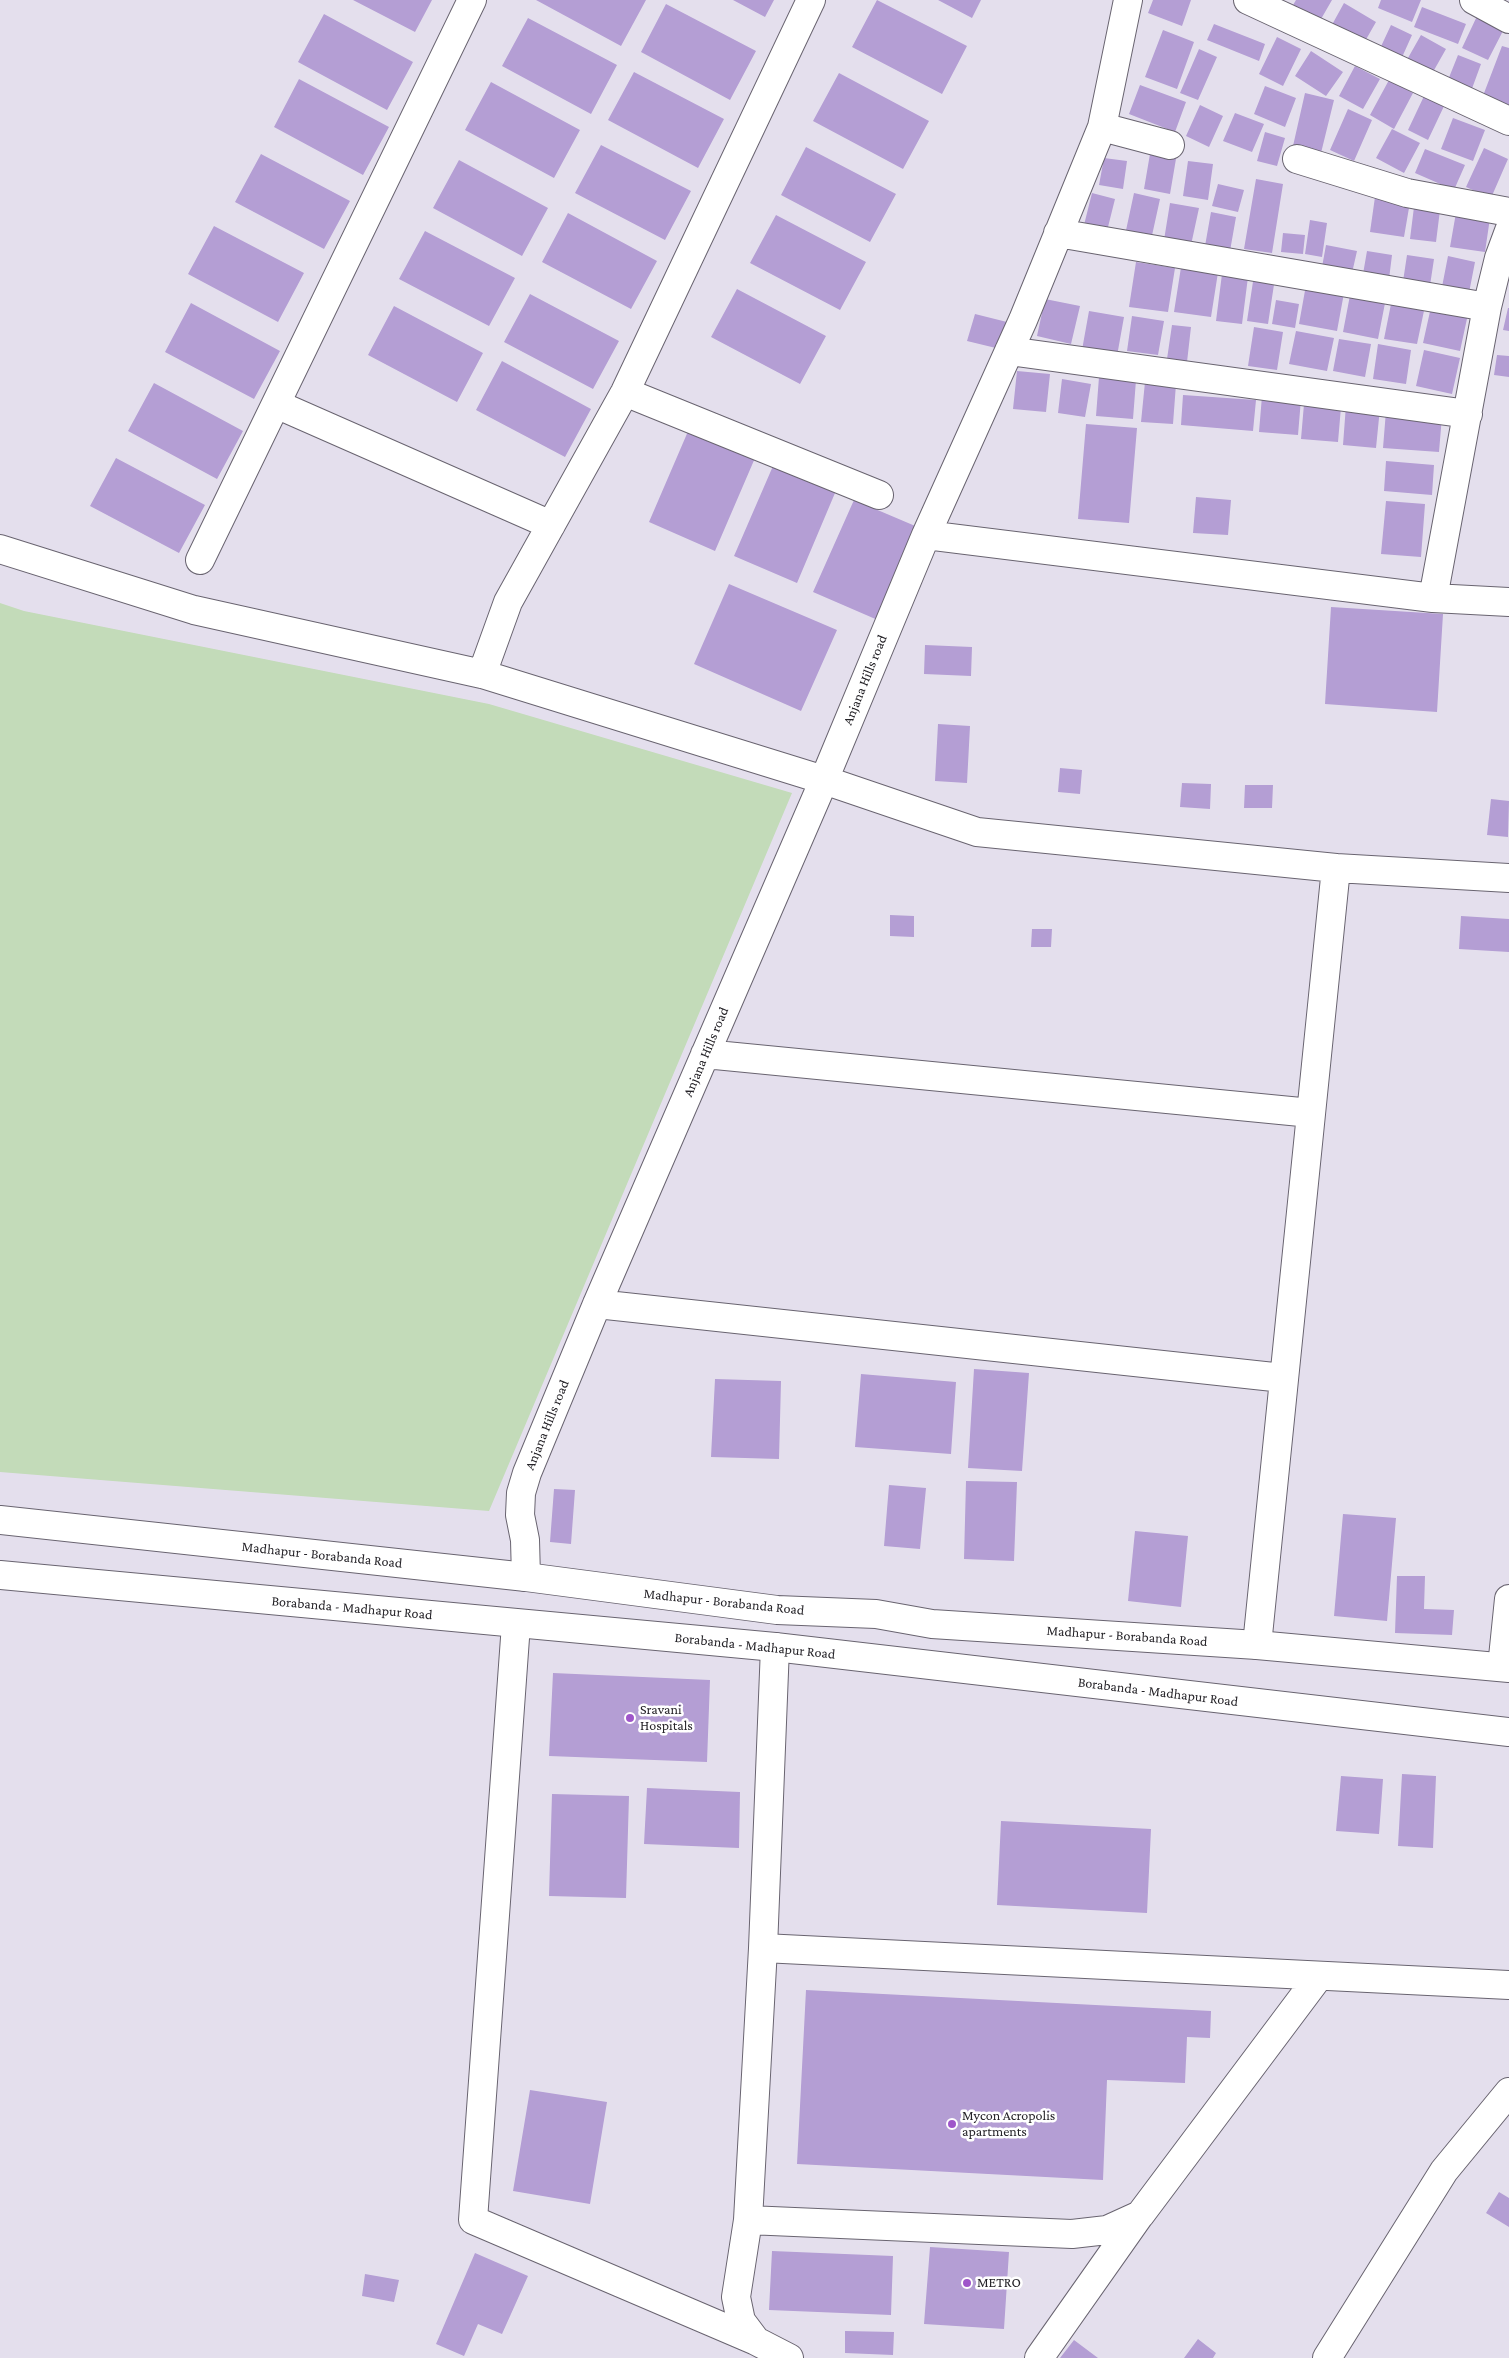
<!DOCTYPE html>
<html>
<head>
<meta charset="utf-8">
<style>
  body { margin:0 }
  canvas { display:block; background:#e4dfed }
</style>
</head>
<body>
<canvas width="1509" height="2358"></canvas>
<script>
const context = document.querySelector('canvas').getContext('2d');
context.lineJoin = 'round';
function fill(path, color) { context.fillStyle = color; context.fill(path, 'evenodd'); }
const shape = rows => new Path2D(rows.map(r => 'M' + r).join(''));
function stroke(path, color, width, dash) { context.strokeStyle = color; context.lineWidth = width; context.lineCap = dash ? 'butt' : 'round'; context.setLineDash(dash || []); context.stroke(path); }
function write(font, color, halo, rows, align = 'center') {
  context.font = font + ' "Crimson Pro",serif'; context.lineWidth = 5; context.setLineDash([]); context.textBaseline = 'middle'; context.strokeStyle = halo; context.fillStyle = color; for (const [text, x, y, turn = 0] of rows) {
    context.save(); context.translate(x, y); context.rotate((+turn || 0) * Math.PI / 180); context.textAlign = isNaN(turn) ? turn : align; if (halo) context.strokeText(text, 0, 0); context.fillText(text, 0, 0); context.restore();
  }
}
const green = shape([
  [0,603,24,611,489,704,792,793,489,1511,0,1472]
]);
const building = shape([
  [353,0,432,0,415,32],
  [536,0,646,0,621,46],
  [733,0,774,0,765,17],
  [877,0,967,46,942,94,852,47],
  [938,0,981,0,972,18],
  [1153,0,1191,0,1182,26,1148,13],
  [1296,0,1332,0,1317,26,1289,12],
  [1381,0,1421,0,1412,22,1378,8],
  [1344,3,1376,22,1360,50,1328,32],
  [666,4,756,51,730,100,641,52],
  [1422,7,1466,24,1458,44,1414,27],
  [324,14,413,62,387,110,298,62],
  [1478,14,1505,27,1488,60,1462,48],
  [528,18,617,65,591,114,502,66],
  [1214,24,1265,44,1259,61,1207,40],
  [1391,25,1412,35,1399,64,1377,55],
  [1163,30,1194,42,1177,89,1145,77],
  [1421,35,1446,49,1429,79,1404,65],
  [1277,37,1301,49,1283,86,1259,74],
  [1502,46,1509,48,1509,112,1481,101],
  [1199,49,1217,57,1198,100,1180,93],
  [1311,51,1343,72,1326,96,1295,76],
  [1458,55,1481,64,1470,94,1446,85],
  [1355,66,1380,79,1363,109,1339,96],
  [634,72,724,119,698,168,608,120],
  [839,73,929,121,903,169,813,121],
  [299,79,389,127,363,175,274,127],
  [1389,80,1413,93,1394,129,1370,115],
  [491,82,580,130,554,178,465,130],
  [1140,85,1186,102,1175,132,1129,114],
  [1265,86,1296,98,1285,127,1254,114],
  [1305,93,1334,100,1321,153,1293,146],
  [1425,94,1445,104,1428,140,1408,130],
  [1200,105,1223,116,1209,147,1186,136],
  [1348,109,1372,120,1354,161,1330,150],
  [1235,113,1264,124,1252,152,1223,141],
  [1453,118,1485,130,1473,161,1441,149],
  [1392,129,1420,143,1404,173,1376,158],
  [1265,132,1285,138,1277,166,1257,161],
  [601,145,691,191,665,240,575,193],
  [806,147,896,194,870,242,781,195],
  [1151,148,1177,153,1170,194,1144,189],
  [1484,148,1508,159,1491,198,1466,187],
  [1425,149,1465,165,1454,190,1415,173],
  [261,154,350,201,324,249,235,202],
  [1104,158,1127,161,1123,189,1099,185],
  [459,160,548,208,522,256,433,208],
  [1188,161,1213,164,1208,200,1183,196],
  [1256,179,1283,184,1272,253,1244,249],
  [1218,184,1244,190,1238,212,1212,206],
  [1092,193,1115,199,1106,235,1083,229],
  [1134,193,1160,199,1151,240,1125,235],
  [1375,197,1410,202,1404,237,1370,232],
  [1415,199,1441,202,1436,242,1410,239],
  [1170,203,1199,208,1191,245,1164,240],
  [1457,207,1491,211,1485,252,1450,247],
  [1211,212,1236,217,1230,251,1205,246],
  [568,213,657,261,631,309,542,262],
  [776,215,866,262,840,310,750,263],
  [1310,220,1327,223,1322,257,1305,254],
  [214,226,304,273,278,322,188,274],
  [425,231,515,278,489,326,399,279],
  [1283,233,1305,235,1303,254,1281,252],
  [1326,245,1357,251,1352,273,1322,267],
  [1367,251,1392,255,1389,279,1363,274],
  [1407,255,1434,259,1429,292,1402,288],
  [1448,256,1475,262,1468,298,1441,292],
  [1182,261,1219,266,1211,317,1174,312],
  [1136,262,1175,268,1168,312,1129,307],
  [1222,274,1248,277,1242,324,1216,321],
  [1254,275,1275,278,1268,324,1247,321],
  [1306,285,1344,293,1337,331,1299,324],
  [737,289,826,336,800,384,711,337],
  [1351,290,1386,298,1378,339,1343,332],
  [530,294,619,341,593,389,504,342],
  [1045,299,1080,306,1071,344,1037,336],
  [1392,299,1425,306,1417,344,1384,339],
  [1276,300,1299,304,1295,328,1272,324],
  [191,303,280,351,254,399,165,352],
  [394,306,483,353,457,402,368,355],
  [1431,307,1468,314,1460,351,1423,343],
  [1508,308,1509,308,1509,331,1503,330],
  [1089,311,1124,317,1117,356,1082,350],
  [975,314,1007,322,1000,349,967,341],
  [1132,316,1164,321,1158,355,1127,351],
  [1172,325,1191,327,1187,362,1167,359],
  [1254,327,1283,332,1277,370,1248,366],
  [1296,331,1334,338,1327,371,1289,364],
  [1339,339,1371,344,1365,377,1333,371],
  [1378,344,1411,350,1406,384,1373,379],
  [1424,350,1460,358,1452,394,1416,386],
  [1497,355,1509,356,1509,377,1494,375],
  [502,361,591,409,565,457,476,410],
  [1017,371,1050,374,1046,412,1013,409],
  [1099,377,1136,380,1133,419,1096,416],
  [1062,379,1091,384,1085,417,1058,413],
  [1145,382,1176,384,1173,424,1141,422],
  [154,383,243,431,217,479,128,431],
  [1183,395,1256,400,1253,431,1181,425],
  [1262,396,1301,399,1298,435,1259,432],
  [1304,404,1341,407,1338,442,1301,439],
  [1346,405,1380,408,1376,448,1343,445],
  [1386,411,1442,416,1439,452,1383,448],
  [1086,424,1137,428,1129,523,1078,519],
  [689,429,755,458,715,551,649,522],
  [116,458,205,505,179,553,90,506],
  [1386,461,1434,465,1432,495,1384,491],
  [773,466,835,493,797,583,734,556],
  [1196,497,1231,500,1228,535,1193,533],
  [854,500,927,531,880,621,813,592],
  [1386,501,1425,504,1421,557,1381,554],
  [729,584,837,630,801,711,694,664],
  [1331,607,1443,614,1437,712,1325,704],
  [925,645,972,647,971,676,924,674],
  [938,724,970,726,967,783,935,781],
  [1060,768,1082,770,1080,794,1058,792],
  [1182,783,1211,784,1210,809,1180,807],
  [1245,785,1273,785,1272,808,1244,808],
  [1491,799,1509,801,1508,837,1487,835],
  [890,915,914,916,914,937,890,936],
  [1461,916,1509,919,1509,952,1459,949],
  [1032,929,1052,929,1051,947,1031,947],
  [974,1369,1029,1373,1022,1471,968,1468],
  [861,1374,956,1382,951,1454,855,1447],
  [715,1379,781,1381,779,1459,711,1457],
  [966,1481,1017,1482,1014,1561,964,1559],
  [889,1485,926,1488,920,1549,884,1546],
  [554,1489,575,1490,571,1544,550,1542],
  [1343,1514,1396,1518,1387,1621,1334,1616],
  [1135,1531,1188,1536,1181,1607,1128,1601],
  [1397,1576,1425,1576,1424,1609,1454,1610,1452,1635,1395,1633],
  [553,1673,710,1680,707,1762,549,1756],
  [1402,1774,1436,1776,1433,1848,1398,1846],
  [1341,1776,1383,1779,1379,1834,1336,1831],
  [647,1788,740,1792,739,1848,644,1844],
  [552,1794,629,1796,626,1898,549,1896],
  [1001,1821,1151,1829,1147,1913,997,1905],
  [806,1990,1211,2011,1210,2038,1187,2037,1185,2083,1107,2080,1103,2180,797,2164],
  [530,2090,607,2102,590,2204,513,2191],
  [1499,2192,1509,2198,1509,2227,1486,2213],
  [930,2247,1009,2252,1004,2329,924,2324],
  [772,2251,893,2256,891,2315,769,2310],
  [475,2253,528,2276,502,2334,478,2324,464,2356,436,2344],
  [365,2274,399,2280,394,2302,362,2296],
  [845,2331,894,2332,893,2355,845,2353],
  [1198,2339,1216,2353,1213,2358,1184,2358],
  [1074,2340,1098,2358,1060,2358]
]);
const street = shape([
  [1128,0,1102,127,1023,320,926,535,1433,598,1509,602],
  [1248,0,1509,121],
  [1474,0,1509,19],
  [1102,127,1170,145],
  [1297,159,1407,193,1509,212],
  [1058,233,1487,307],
  [1009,351,1468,414],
  [625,392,879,495],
  [276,404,551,525],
  [0,549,194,610,482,674,824,780,977,832,1336,868,1509,878],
  [200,560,472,0],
  [1433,598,1487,307,1499,258,1509,231],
  [482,674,508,602,625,392,811,0],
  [705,1054,1311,1113],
  [597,1304,1283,1378],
  [526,1577,525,1540,520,1515,521,1493,527,1473,597,1304,824,780,926,535],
  [516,1624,473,2220,756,2341],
  [1257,1645,1336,868],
  [775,1647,763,1948,748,2220,736,2297,741,2321,756,2341,789,2358],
  [1502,1667,1509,1599],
  [763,1948,1509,1985],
  [748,2220,1072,2234,1107,2230,1140,2215,1319,1976],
  [1039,2358,1139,2216],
  [1327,2358,1444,2171,1509,2092]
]);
const secondary = shape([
  [0,1520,526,1577,777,1610,876,1614,932,1624,1257,1645,1509,1668],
  [0,1575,775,1647,1509,1732]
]);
const markers = [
  [630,1718,5,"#9f56ca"],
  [952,2124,5,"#9f56ca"],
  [967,2283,5,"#9f56ca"]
];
const streetNames = [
  ["Anjana Hills road",865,680,-68],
  ["Anjana Hills road",706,1052,-67],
  ["Anjana Hills road",547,1425,-68],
  ["Madhapur - Borabanda Road",322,1555,6],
  ["Madhapur - Borabanda Road",724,1602,6],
  ["Borabanda - Madhapur Road",352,1608,5],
  ["Madhapur - Borabanda Road",1127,1636,4],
  ["Borabanda - Madhapur Road",755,1646,6],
  ["Borabanda - Madhapur Road",1158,1692,7]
];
const poiNames = [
  ["Sravani",640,1710],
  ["Hospitals",640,1726],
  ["Mycon Acropolis",962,2116],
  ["apartments",962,2132],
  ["METRO",977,2283]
];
fill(green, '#c3dbb9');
fill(building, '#b49ed4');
stroke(street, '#696470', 30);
stroke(secondary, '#696470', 30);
stroke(street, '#fff', 28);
stroke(secondary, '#fff', 28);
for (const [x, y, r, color] of markers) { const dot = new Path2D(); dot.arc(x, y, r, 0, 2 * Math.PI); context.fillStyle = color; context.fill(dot); stroke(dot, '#fff', 2); }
write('14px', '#252328', '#fff', streetNames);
write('14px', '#252328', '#fff', poiNames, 'left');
</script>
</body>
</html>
